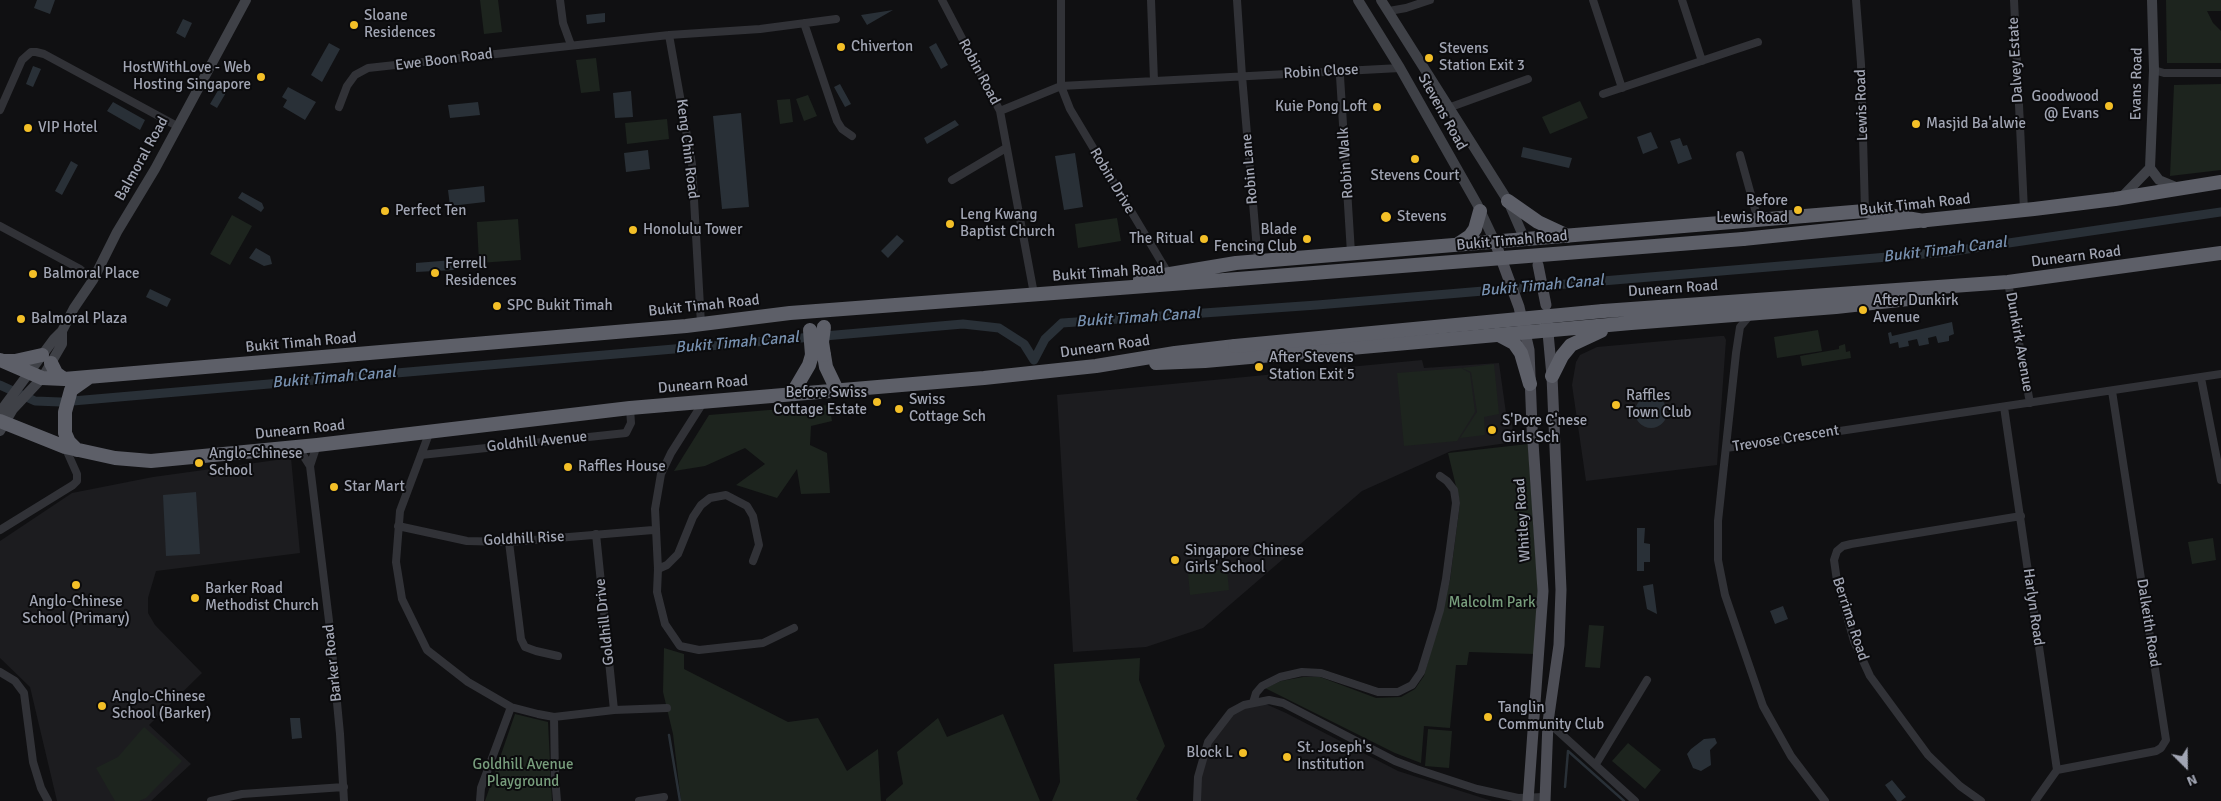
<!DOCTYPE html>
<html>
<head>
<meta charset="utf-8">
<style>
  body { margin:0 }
  #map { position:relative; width:2221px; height:801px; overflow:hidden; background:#101012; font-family:Signika,sans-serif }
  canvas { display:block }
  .north { position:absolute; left:2161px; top:741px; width:50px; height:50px; -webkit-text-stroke:4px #0b0b0d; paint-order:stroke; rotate:157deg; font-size:14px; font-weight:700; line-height:20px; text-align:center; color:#a1a5b3 }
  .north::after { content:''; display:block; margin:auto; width:18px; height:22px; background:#a1a5b3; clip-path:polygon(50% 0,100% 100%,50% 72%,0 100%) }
</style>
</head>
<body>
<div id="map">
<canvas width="2221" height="801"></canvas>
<div class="north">N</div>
</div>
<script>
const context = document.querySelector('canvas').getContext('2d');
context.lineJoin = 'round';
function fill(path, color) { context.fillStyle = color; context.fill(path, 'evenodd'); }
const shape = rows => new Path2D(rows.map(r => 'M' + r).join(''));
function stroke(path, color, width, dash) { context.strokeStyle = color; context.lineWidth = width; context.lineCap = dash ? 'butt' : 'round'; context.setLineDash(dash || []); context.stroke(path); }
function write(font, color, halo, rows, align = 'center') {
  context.font = font + ' Signika,sans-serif'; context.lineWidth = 4; context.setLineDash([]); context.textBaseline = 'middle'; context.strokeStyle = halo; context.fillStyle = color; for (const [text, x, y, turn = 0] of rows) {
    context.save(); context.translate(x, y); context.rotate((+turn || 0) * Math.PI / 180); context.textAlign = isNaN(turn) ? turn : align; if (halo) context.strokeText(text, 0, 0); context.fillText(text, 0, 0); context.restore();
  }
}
const built = shape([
  [1720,336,1724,336,1726,340,1717,465,1586,481,1572,385,1576,362,1580,355,1597,347],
  [1422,360,1424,368,1499,363,1506,413,1511,413,1514,442,1451,451,1362,491,1203,628,1146,647,1073,652,1057,395],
  [291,458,300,553,156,571,148,598,148,613,155,625,202,673,149,725,191,764,151,801,57,801,30,687,0,658,0,541,72,493,153,477],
  [1259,701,1286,713,1398,771,1492,801,1197,801,1208,742,1231,712]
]);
const green = shape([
  [480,0,498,0,502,32,484,34],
  [2166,0,2221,0,2221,11,2207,11,2213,23,2221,31,2221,63,2167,63],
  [596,58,600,91,581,93,576,60],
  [2221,84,2221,170,2170,176,2174,85],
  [808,95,817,116,804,121,796,99],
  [790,99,793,122,780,124,777,100],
  [1580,101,1588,118,1550,134,1542,117],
  [667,119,669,139,627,144,625,123],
  [232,215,252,226,230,265,210,254],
  [1117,218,1121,241,1078,248,1075,224],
  [518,219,521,260,479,263,477,222],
  [1818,330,1822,351,1777,358,1774,337],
  [1845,344,1846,352,1850,351,1851,358,1802,366,1800,356,1839,349,1839,346],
  [1494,364,1499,414,1484,417,1485,435,1460,438,1477,412,1471,372,1462,368],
  [1461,368,1470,373,1475,412,1457,441,1404,446,1397,373],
  [829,405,832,421,811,426,810,445,827,453,830,493,801,494,797,469,777,498,736,485,765,464,745,448,705,466,674,471,709,415],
  [1528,444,1538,591,1534,654,1469,652,1467,665,1456,665,1450,728,1424,726,1421,763,1395,753,1265,688,1281,681,1303,677,1320,677,1376,698,1401,697,1415,689,1424,676,1450,580,1460,503,1448,453],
  [2213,538,2216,560,2192,564,2188,542],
  [1227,569,1229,590,1190,595,1188,573],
  [1589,625,1604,626,1600,668,1585,667],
  [664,648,684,654,684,669,788,722,818,718,847,771,878,749,881,801,681,801,673,734,663,692],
  [1140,658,1139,680,1165,746,1136,799,1139,801,1052,801,1060,782,1054,664],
  [515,714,548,722,552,801,485,801],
  [1003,714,1040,801,886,801,886,799,903,784,897,752,938,718,947,737],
  [144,727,182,761,146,798,139,801,115,801,96,768,118,757],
  [1428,729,1452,731,1449,768,1425,766],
  [1628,743,1661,770,1645,789,1612,761]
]);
const water = shape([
  [37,0,55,0,50,14,34,8],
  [893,10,867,25,861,15],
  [605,13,605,22,587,24,586,15],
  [183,19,192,23,185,38,176,33],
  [329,43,340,49,322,82,311,75],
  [936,43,948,65,941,69,929,47],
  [33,66,41,69,33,87,26,84],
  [840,84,851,104,845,107,834,87],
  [220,87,227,91,217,108,210,104],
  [288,87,316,102,305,120,283,107,287,100,282,97],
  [631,91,633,117,615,118,613,93],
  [113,102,145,120,140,130,107,111],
  [478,102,480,115,450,118,448,105],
  [741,113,749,207,722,209,713,116],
  [955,120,959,125,927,144,924,138],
  [1651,132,1658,148,1643,154,1637,137],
  [1680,138,1683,146,1687,145,1692,159,1678,164,1670,141],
  [1523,147,1572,158,1569,168,1521,157],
  [648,150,650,169,626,172,624,153],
  [1075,153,1083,207,1064,210,1055,156],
  [71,161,78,165,62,195,55,191],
  [484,186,485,202,450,206,448,190],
  [242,192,262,203,264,208,261,212,238,198],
  [897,235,904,241,888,258,881,251],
  [256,248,270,256,272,264,264,266,249,258],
  [453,260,454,270,416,272,416,263],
  [150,289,171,299,167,307,146,297],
  [1952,322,1954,334,1949,336,1949,341,1938,343,1936,336,1928,338,1929,344,1919,346,1917,339,1908,341,1909,346,1899,348,1898,342,1890,344,1888,333,1891,332,1892,336],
  '1635 412a16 16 0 1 1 32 0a16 16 0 1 1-32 0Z',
  [196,492,200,554,166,556,163,495],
  [1637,528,1645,528,1644,543,1650,544,1650,562,1644,562,1644,571,1637,571],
  [1653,584,1657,614,1647,609,1643,586],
  [1783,606,1788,619,1775,624,1770,611],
  [290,718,300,718,302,738,292,739],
  [1715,738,1717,743,1710,750,1711,765,1701,771,1693,768,1687,754,1691,749,1704,739],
  [1892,780,1906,797,1901,801,1897,801,1885,785]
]);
const stream = shape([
  [669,735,680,801],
  [1568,751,1624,801],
  [1565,787,1568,751]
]);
const canal = shape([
  [1034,360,1045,339,1062,323,1317,305,1947,252,2221,212],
  [0,385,35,401,61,402,963,324,999,328,1024,344,1034,360]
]);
const street = shape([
  [560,0,563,23,571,45],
  [942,0,1000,111,1034,294],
  [1061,0,1061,86,1070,109,1168,273],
  [1151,0,1154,81],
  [1237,0,1242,76,1258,261],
  [1593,0,1622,88],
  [1682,0,1702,61],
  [1856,0,1861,64,1865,211],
  [2014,0,2024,210],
  [1389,11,1406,8,1430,0],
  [804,23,837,121,842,129,852,136],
  [669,35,692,164,701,324],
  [2154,70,2164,73,2221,73],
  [1338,73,1340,76,1351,253],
  [1603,94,1758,42],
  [339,107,347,86,355,75,368,68,669,35,760,29,836,19],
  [1448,108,1528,79],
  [0,110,22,60,31,52,36,52,44,54,177,126],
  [1000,111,1061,86,1400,68],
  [1740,155,1758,220],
  [952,180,1006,148],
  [0,226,80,269,93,280],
  [2008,282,2030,403],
  [1751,314,1740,327,1736,353,1718,521,1718,560,1725,595,1763,706,1791,756,1825,801],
  [2201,378,2221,480],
  [704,401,671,453,661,474,655,509,658,569,657,592,665,624,680,646,699,650,763,643,794,628],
  [2004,407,2057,770,2035,801],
  [430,431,400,511,396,562,402,599,427,650,468,682,511,707,538,714,554,717,614,710,667,708],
  [317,445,310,466,330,629,340,734,344,801],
  [293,447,303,455,310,466],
  [1726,448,2221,374],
  [421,455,626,433,631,423,630,408],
  [398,526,467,541,509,542,653,530],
  [0,530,73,485,77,481,77,474,65,447],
  [596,534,614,710],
  [509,542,521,639,525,647,536,651,558,656],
  [658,569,667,565,678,554,693,517,701,505,710,498,726,495,747,506,753,516,759,545,753,561],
  [0,672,15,681,24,693,33,762,41,788,48,801],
  [1253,703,1256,693,1262,686,1280,677,1302,672,1321,673,1378,692,1398,692,1412,685,1421,672,1440,610,1446,579,1456,503,1454,490,1447,481,1440,476],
  [554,717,555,776,557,801],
  [1548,722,1635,801],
  [1596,764,1647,680],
  [2057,770,2156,751,2161,748,2166,740,2112,391],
  [211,801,242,794,344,787],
  [480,801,481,788,511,707],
  [639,801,664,797],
  [1197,801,1198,777,1208,742,1221,725,1231,712,1244,705,1269,700,1283,703,1395,761,1416,769,1477,789,1518,798,1544,797],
  [1981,801,1960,786,1928,755,1870,676,1854,641,1837,581,1834,560,1837,551,1843,546,1851,544,2021,516]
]);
const secondary = shape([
  [1358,0,1400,68,1477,204,1495,242],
  [1381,0,1508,201,1525,240],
  [2150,168,2159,180,2176,187],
  [2122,197,2150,168,2154,70,2152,0],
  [0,412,54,339,62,331],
  [0,431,13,409,42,378,51,363,62,344,62,331,74,308,93,280,117,232,155,169,246,0]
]);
const primary = shape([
  [1495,242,1519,307,1529,350,1532,427,1543,591,1528,801],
  [1545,801,1548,722,1559,645,1561,590,1552,376,1547,322]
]);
const highway = shape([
  [1508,201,1538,222,1568,236],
  [1743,239,2034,209,2115,199,2221,182],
  [1458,244,1470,236,1475,229,1480,211],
  [1140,279,1236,263,1865,211,1924,221],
  [1603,311,2008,282,2221,253],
  [1499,335,1514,343,1521,353,1530,384],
  [824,355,826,367,837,390],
  [0,360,42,378,64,379,686,326,790,313,1225,280],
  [4,361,15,361,42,355],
  [51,363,56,373,64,379],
  [1156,363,1205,361,1631,323,1836,307,1908,299,1929,288],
  [1552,376,1562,356,1571,345,1601,331],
  [792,394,809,365,812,355],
  [0,421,65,447,115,458,151,461,317,445,630,408,984,378,1096,366,1175,353,1235,346],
  [77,450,69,442,65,433,65,412,71,390,88,378]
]);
const primaryBridge = shape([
  [1538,265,1546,305]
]);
const highwayBridge = shape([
  [1225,280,1743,239],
  [810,330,812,355],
  [1235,346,1603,311],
  [824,355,822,342,824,327]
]);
const markers = [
  [354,25,5,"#f3bf27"],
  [841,47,5,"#f3bf27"],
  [1429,58,5,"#f3bf27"],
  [261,77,5,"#f3bf27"],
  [2109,106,5,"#f3bf27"],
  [1377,107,5,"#f3bf27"],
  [1916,124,5,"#f3bf27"],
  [28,128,5,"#f3bf27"],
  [1415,159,5,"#f3bf27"],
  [1798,210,5,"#f3bf27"],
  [385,211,5,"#f3bf27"],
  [1386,217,6,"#f3bf27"],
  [950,224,5,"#f3bf27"],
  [633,230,5,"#f3bf27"],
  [1204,239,5,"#f3bf27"],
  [1307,239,5,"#f3bf27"],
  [435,273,5,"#f3bf27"],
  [33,274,5,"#f3bf27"],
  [497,306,5,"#f3bf27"],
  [1863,310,5,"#f3bf27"],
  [21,319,5,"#f3bf27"],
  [1259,367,5,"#f3bf27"],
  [877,402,5,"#f3bf27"],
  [1616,405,5,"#f3bf27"],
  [899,409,5,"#f3bf27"],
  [1492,430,5,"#f3bf27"],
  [199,463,5,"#f3bf27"],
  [568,467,5,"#f3bf27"],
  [334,487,5,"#f3bf27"],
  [1175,560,5,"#f3bf27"],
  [76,585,5,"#f3bf27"],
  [195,598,5,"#f3bf27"],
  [102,706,5,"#f3bf27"],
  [1488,717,5,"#f3bf27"],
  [1243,753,5,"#f3bf27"],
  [1287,757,5,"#f3bf27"]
];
const poiNames = [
  ["Sloane",364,16],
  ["Residences",364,33],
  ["Chiverton",851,47],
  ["Stevens",1439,49],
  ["Station Exit 3",1439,66],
  ["HostWithLove - Web",251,68,"right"],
  ["Hosting Singapore",251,85,"right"],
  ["Goodwood",2099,97,"right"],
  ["@ Evans",2099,114,"right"],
  ["Kuie Pong Loft",1367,107,"right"],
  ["Masjid Ba'alwie",1926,124],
  ["VIP Hotel",38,128],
  ["Stevens Court",1415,176,"center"],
  ["Before",1788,201,"right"],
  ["Lewis Road",1788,218,"right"],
  ["Perfect Ten",395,211],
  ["Leng Kwang",960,215],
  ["Baptist Church",960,232],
  ["Stevens",1397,217],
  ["Honolulu Tower",643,230],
  ["Blade",1297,230,"right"],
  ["Fencing Club",1297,247,"right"],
  ["The Ritual",1194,239,"right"],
  ["Ferrell",445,264],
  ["Residences",445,281],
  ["Balmoral Place",43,274],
  ["After Dunkirk",1873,301],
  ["Avenue",1873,318],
  ["SPC Bukit Timah",507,306],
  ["Balmoral Plaza",31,319],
  ["After Stevens",1269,358],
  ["Station Exit 5",1269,375],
  ["Before Swiss",867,393,"right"],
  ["Cottage Estate",867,410,"right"],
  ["Raffles",1626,396],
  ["Town Club",1626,413],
  ["Swiss",909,400],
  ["Cottage Sch",909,417],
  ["S'Pore C'nese",1502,421],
  ["Girls Sch",1502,438],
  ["Anglo-Chinese",209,454],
  ["School",209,471],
  ["Raffles House",578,467],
  ["Star Mart",344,487],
  ["Singapore Chinese",1185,551],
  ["Girls' School",1185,568],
  ["Barker Road",205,589],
  ["Methodist Church",205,606],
  ["Anglo-Chinese",76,602,"center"],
  ["School (Primary)",76,619,"center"],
  ["Anglo-Chinese",112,697],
  ["School (Barker)",112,714],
  ["Tanglin",1498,708],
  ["Community Club",1498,725],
  ["St. Joseph's",1297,748],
  ["Institution",1297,765],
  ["Block L",1233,753,"right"]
];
const streetNames = [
  ["Ewe Boon Road",444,60,-7],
  ["Dalvey Estate",2016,60,-93],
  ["Robin Road",979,72,62],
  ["Robin Close",1321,72,-3],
  ["Evans Road",2137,84,-89],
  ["Lewis Road",1862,105,-92],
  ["Stevens Road",1442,112,61],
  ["Keng Chin Road",687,149,83],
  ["Balmoral Road",142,159,-61],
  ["Robin Walk",1346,163,-94],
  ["Robin Lane",1250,169,-95],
  ["Robin Drive",1112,181,59],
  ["Bukit Timah Road",1915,205,-6],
  ["Bukit Timah Road",1512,241,-5],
  ["Dunearn Road",2076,257,-7],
  ["Bukit Timah Road",1108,273,-4],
  ["Dunearn Road",1673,289,-4],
  ["Bukit Timah Road",704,306,-6],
  ["Dunkirk Avenue",2019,342,80],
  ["Bukit Timah Road",301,343,-5],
  ["Dunearn Road",1105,347,-8],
  ["Dunearn Road",703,385,-5],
  ["Dunearn Road",300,430,-6],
  ["Trevose Crescent",1786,439,-9],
  ["Goldhill Avenue",537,442,-6],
  ["Whitley Road",1523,520,-94],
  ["Goldhill Rise",524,539,-3],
  ["Harlyn Road",2033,607,82],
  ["Berrima Road",1850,619,72],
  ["Goldhill Drive",605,622,-96],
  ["Dalkeith Road",2148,623,81],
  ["Barker Road",333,663,-96]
];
const parkNames = [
  ["Malcolm Park",1492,603],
  ["Goldhill Avenue",523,765],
  ["Playground",523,782]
];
const waterNames = [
  ["Bukit Timah Canal",1945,250,-7],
  ["Bukit Timah Canal",1542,286,-5],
  ["Bukit Timah Canal",1138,318,-4],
  ["Bukit Timah Canal",737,343,-5],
  ["Bukit Timah Canal",334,378,-5]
];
fill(built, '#1c1c1f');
fill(green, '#1d241e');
fill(water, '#293037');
stroke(stream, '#293037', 2.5);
stroke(canal, '#293037', 9);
stroke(street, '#313237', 8);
stroke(secondary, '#3f4147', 10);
stroke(primary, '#4d4e56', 11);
stroke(highway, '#5d5f68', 14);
stroke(primaryBridge, '#4d4e56', 11);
stroke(highwayBridge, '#5d5f68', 14);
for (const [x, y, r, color] of markers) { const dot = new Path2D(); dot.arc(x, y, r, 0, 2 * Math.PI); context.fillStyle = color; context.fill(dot); stroke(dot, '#0b0b0d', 2); }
write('15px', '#a1a5b3', '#0b0b0d', poiNames, 'left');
write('15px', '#a1a5b3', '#0b0b0d', streetNames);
write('15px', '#789e7d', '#0b0b0d', parkNames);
write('italic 16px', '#7790af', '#0b0b0d', waterNames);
</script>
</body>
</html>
